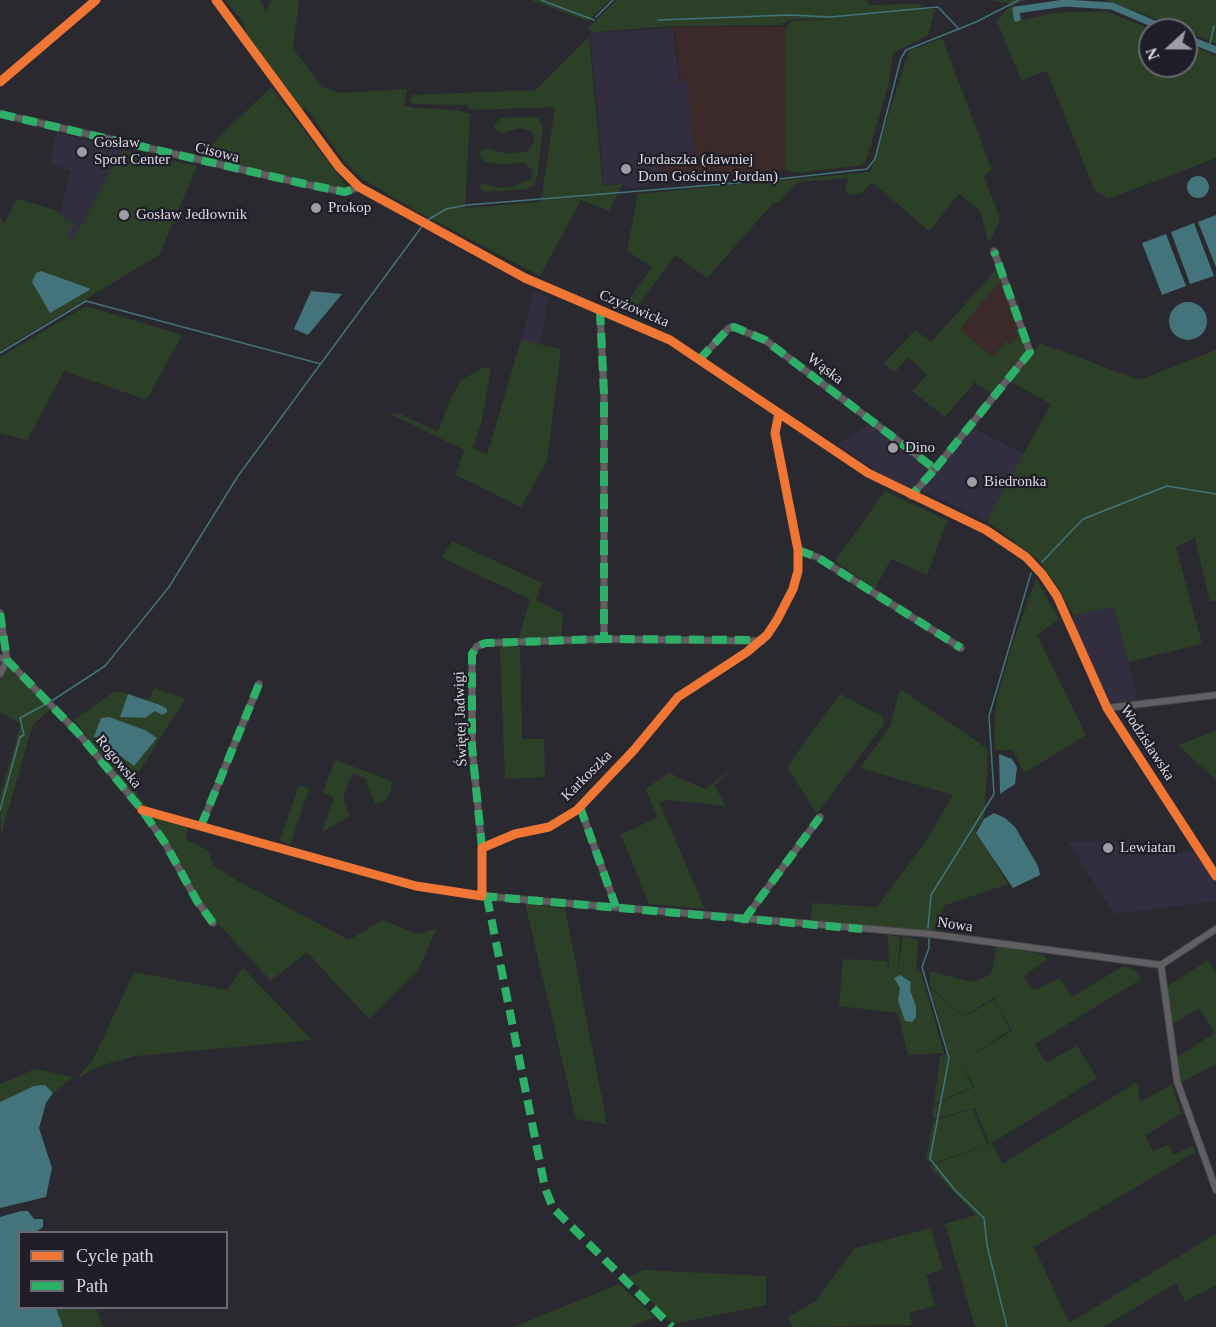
<!DOCTYPE html>
<html>
<head>
<meta charset="utf-8">
<style>
  body { margin:0 }
  #map { position:relative; width:1216px; height:1327px; overflow:hidden; background:#2a292f; font-family:"Times New Roman",serif }
  canvas { display:block }
  .legend { position:absolute; left:18px; top:1231px; width:210px; height:78px; box-sizing:border-box; background:#1f1d28; border:2px solid #6a6872; margin:0; padding:8px 10px; list-style:none; font-size:18px; color:#dbd9e1 }
  .legend li { display:flex; align-items:center; gap:12px; height:30px }
  .legend b { width:30px; border:2px solid #6a6872 }
  .north { position:absolute; left:1138px; top:18px; width:60px; height:60px; box-sizing:border-box; background:#1f1d28; border:2px solid #6a6872; border-radius:50%; rotate:249deg; font-size:16px; font-weight:700; line-height:24px; text-align:center; color:#dbd9e1 }
  .north::after { content:''; display:block; margin:auto; width:21px; height:27px; background:#9d9ba3; clip-path:polygon(50% 0,100% 100%,50% 72%,0 100%) }
</style>
</head>
<body>
<div id="map">
<canvas width="1216" height="1327"></canvas>
<ul class="legend">
<li><b style="height:8px;background:#f07635"></b>Cycle path</li>
<li><b style="height:8px;background:#2db169"></b>Path</li>
</ul>
<div class="north">N</div>
</div>
<script>
const context = document.querySelector('canvas').getContext('2d');
context.lineJoin = 'round';
function fill(path, color) { context.fillStyle = color; context.fill(path, 'evenodd'); }
const shape = rows => new Path2D(rows.map(r => 'M' + r).join(''));
function stroke(path, color, width, dash) { context.strokeStyle = color; context.lineWidth = width; context.lineCap = dash ? 'butt' : 'round'; context.setLineDash(dash || []); context.stroke(path); }
function write(font, color, halo, rows, align = 'center') {
  context.font = font + ' "Times New Roman",serif'; context.lineWidth = 4.5; context.setLineDash([]); context.textBaseline = 'middle'; context.strokeStyle = halo; context.fillStyle = color; for (const [text, x, y, turn = 0] of rows) {
    context.save(); context.translate(x, y); context.rotate((+turn || 0) * Math.PI / 180); context.textAlign = isNaN(turn) ? turn : align; if (halo) context.strokeText(text, 0, 0); context.fillText(text, 0, 0); context.restore();
  }
}
const built = shape([
  [673,28,679,82,689,82,696,155,663,160,660,181,648,182,648,186,627,189,623,184,604,185,590,33],
  [56,132,122,150,74,242,67,237,60,213,71,171,50,164],
  [534,291,548,298,540,344,521,340],
  [874,422,931,468,917,487,912,490,879,473,837,444],
  [972,428,1025,454,987,521,921,490],
  [1114,606,1138,702,1109,703,1074,625,1074,616],
  [1129,840,1143,855,1194,851,1216,884,1216,901,1115,914,1068,842]
]);
const industrial = shape([
  [674,27,786,27,786,170,660,181,661,159,694,155,688,82,681,82],
  [1001,280,1018,328,1014,333,1018,336,1010,344,1006,341,992,356,960,329]
]);
const green = shape([
  [225,0,260,0,266,11,271,0,299,0,293,49,322,87,341,93,407,89,404,105,414,108,456,110,470,114,465,208,541,202,555,107,472,110,466,105,413,104,409,100,412,95,536,90,589,37,603,186,623,184,609,211,581,200,540,276,420,213,361,178,345,162,305,107,302,110,247,34,241,19],
  [531,0,610,0,588,21],
  [617,0,867,0,868,5,920,4,922,6,917,9,935,9,928,35,893,53,889,82,866,161,861,165,797,173,786,170,786,27,791,21,841,19,792,19,780,25,671,26,594,32,588,28],
  [992,0,1027,0,1013,4,1023,20,1053,13,1106,11,1153,30,1150,30,1150,66,1186,66,1186,43,1216,56,1216,158,1108,199,1094,189,1047,71,1021,80,997,21,1012,4],
  [1105,0,1216,0,1216,44,1186,30],
  [942,38,992,170,984,176,1000,219,991,240,988,241,980,210,959,194,929,231,872,182,863,192,850,195,845,190,848,178,798,182,778,203,773,203,707,278,675,255,636,308,628,301,652,267,627,251,638,194,870,172,909,51],
  [271,87,347,187,311,183,199,157],
  [534,117,539,119,543,128,537,177,533,185,527,189,483,192,480,186,483,183,499,188,513,187,531,179,533,171,524,162,502,165,484,161,479,154,486,148,507,154,526,152,535,141,531,131,521,128,502,133,495,129,494,125,501,118],
  [122,150,197,166,159,255,0,351,0,217,4,224,17,199,59,211,61,217,74,223,67,237,73,241],
  [996,270,1001,280,960,329,992,357,1006,341,1010,345,1018,336,1015,332,1018,328,1026,350,992,394,975,382,945,417,912,391,927,375,908,357,895,372,884,363,915,330,931,342],
  [86,306,182,335,148,397,144,399,64,371,27,440,0,433,0,357],
  [521,340,561,349,547,461,521,507,456,475,464,450,391,414,400,414,438,432,449,402,461,380,483,368,491,367,482,420,473,448,487,455],
  [1040,343,1139,380,1216,350,1216,601,1210,602,1195,538,1176,547,1202,644,1128,662,1114,606,1074,616,1056,584,1038,560,987,521,1051,404,1011,382],
  [885,491,947,520,927,575,891,559,875,589,835,561],
  [452,541,542,583,536,600,563,614,561,637,519,638,530,599,442,558],
  [1036,579,1059,619,1037,635,1086,735,1024,773,1013,750,995,750,994,734,996,702,1012,645],
  [500,646,520,647,522,739,544,739,545,777,505,779],
  [7,664,51,709,33,724,1,835,0,796,21,724,0,712,0,684],
  [154,688,185,699,137,775,137,796,150,808,142,804,74,720,115,691,128,694,121,717,145,718,155,711,162,714,166,709,141,697,149,699],
  [109,718,145,730,133,765,100,743],
  [900,689,988,749,984,819,975,830,1008,884,945,905,934,931,811,920,812,903,877,907,926,841,953,795,860,768,890,727],
  [840,694,883,717,884,724,817,814,787,767],
  [1216,731,1216,780,1178,745],
  [335,760,392,781,391,792,385,801,375,804,365,778,352,774,343,798,350,816,322,832,334,798,323,792],
  [735,767,715,785,725,806,670,800,659,802,705,909,649,904,621,835,658,817,645,789,669,773,705,789],
  [299,785,309,789,290,845,280,840],
  [153,817,188,825,186,840,208,850,213,865,238,881,349,940,383,920,418,934,436,929,418,971,369,1019,307,952,271,981,203,907],
  [525,903,565,909,607,1124,576,1119],
  [888,935,900,937,898,970,903,937,918,939,916,971,921,972,944,1053,908,1055,898,1013,839,1006,843,959,886,961,889,971],
  [997,946,1044,955,1047,959,1023,977,1034,990,1060,978,1072,997,1124,966,1135,971,1141,979,1035,1044,1046,1063,1077,1046,1097,1078,992,1143,1002,1164,1137,1082,1140,1102,1172,1084,1181,1113,1145,1136,1153,1151,1168,1145,1173,1155,1193,1146,1195,1152,1034,1247,1069,1323,1216,1234,1216,1285,1185,1301,1176,1283,1103,1327,975,1327,945,1224,976,1215,929,1166,989,1144,975,1108,933,1119,933,1106,974,1087,962,1061,972,1087,934,1104,940,1056,949,1054,930,987,963,1017,994,1000,1010,1030,966,1059,1012,1031,994,998,963,1016,930,986,930,971,971,982,991,975],
  [1208,960,1216,973,1216,1064,1180,1083,1176,1058,1215,1033,1199,1008,1172,1024,1167,987],
  [243,968,312,1040,135,1056,100,1066,77,1078,93,1060,134,972,227,990],
  [35,1069,73,1077,53,1093,45,1085,34,1086,0,1102,0,1084],
  [973,1109,987,1144,934,1163,926,1160,933,1121],
  [931,1228,943,1269,926,1275,935,1306,909,1313,912,1325,793,1327,788,1317,816,1301,855,1248],
  [644,1270,766,1276,766,1305,672,1324,628,1277],
  [619,1284,655,1317,630,1327,514,1327],
  [56,1308,96,1308,103,1327,63,1327]
]);
const water = shape([
  '1187 187a11 11 0 1 1 22 0a11 11 0 1 1-22 0Z',
  [1216,215,1216,267,1198,222],
  [1194,223,1214,276,1190,284,1171,232],
  [1166,234,1186,286,1162,295,1142,243],
  [41,271,91,289,50,313,32,282,36,273],
  [311,291,342,294,308,335,294,329],
  '1169 321a19 19 0 1 1 38 0a19 19 0 1 1-38 0Z',
  [128,694,160,705,167,709,167,712,162,715,155,711,145,718,120,717],
  [109,717,145,730,157,738,134,766,94,737,101,718],
  [999,754,1012,759,1017,767,1015,784,1000,794],
  [994,813,1005,818,1015,827,1038,866,1040,875,1013,888,976,833,984,819],
  [900,975,911,982,910,990,916,1007,916,1017,912,1022,905,1021,898,1000,900,988,894,978],
  [45,1085,53,1093,46,1103,39,1128,52,1168,46,1197,0,1208,0,1102,34,1086],
  [21,1211,28,1211,34,1219,43,1219,43,1227,36,1232,20,1232,20,1308,56,1308,63,1327,0,1327,0,1217]
]);
const stream = shape([
  [541,0,594,20],
  [596,17,613,0],
  [658,20,790,15,830,17,938,7,959,29],
  [1209,48,1214,26],
  [426,221,446,209,467,205,762,181,867,169,875,159,901,58,906,50,976,22,1019,0],
  [0,353,86,301,321,364],
  [1042,562,1083,519,1167,486,1216,494],
  [50,702,105,666,169,587,238,476,423,225],
  [0,810,20,737,24,735,20,718,46,704],
  [928,928,931,895,994,794,989,716,1031,573],
  [929,938,929,948,922,967,949,1058,930,1159,955,1190,984,1218,987,1245,1007,1327]
]);
const canal = shape([
  [1017,18,1016,10,1065,3,1112,6,1168,30],
  [1186,38,1216,50]
]);
const minor = shape([
  [216,0,339,167,359,187,525,278,670,340,868,473,986,530,1026,557,1042,574,1057,596,1107,708,1216,876],
  [0,82,96,0],
  [0,114,305,184,345,192,359,187],
  [600,310,604,394,604,639,762,641],
  [699,360,729,328,734,327,765,340,935,469,911,496],
  [935,469,1030,352,994,251],
  [798,550,817,557,961,648],
  [0,613,7,660,0,674],
  [0,658,7,660,79,734,142,810,165,843,197,901,213,923],
  [1107,708,1216,695],
  [580,807,616,907],
  [142,810,416,886,482,896,482,848,515,834,549,827,577,810,634,750,678,697,747,652,767,635,777,620,793,589,798,571,798,550,775,433,779,413],
  [201,826,259,684],
  [482,848,472,747,472,654,477,646,486,643,604,639],
  [482,896,930,934,1161,965],
  [744,920,820,817],
  [1216,929,1161,965,1177,1081,1216,1190]
]);
const quiet = shape([
  [0,114,305,184,345,192,359,187],
  [600,310,604,394,604,639,761,640],
  [699,360,729,328,734,327,765,340,935,469,911,496],
  [935,469,1030,352,994,251],
  [798,550,817,557,961,648],
  [0,613,7,660,79,734,142,810,165,843,197,901,213,923],
  [580,807,616,907],
  [201,826,259,684],
  [482,848,472,747,472,654,477,646,486,643,604,639],
  [482,896,862,929],
  [487,897,545,1188,553,1208,672,1327],
  [744,920,820,817]
]);
const cycleway = shape([
  [216,0,339,167,359,187,525,278,670,340,868,473,986,530,1026,557,1042,574,1057,596,1107,708,1216,876],
  [0,82,96,0],
  [142,810,416,886,482,896,482,848,515,834,549,827,577,810,634,750,678,697,747,652,767,635,777,620,793,589,798,571,798,550,775,433,779,413]
]);
const markers = [
  [82,152,6,"#9d9ba3"],
  [626,169,6,"#9d9ba3"],
  [316,208,6,"#9d9ba3"],
  [124,215,6,"#9d9ba3"],
  [893,448,6,"#9d9ba3"],
  [972,482,6,"#9d9ba3"],
  [1108,848,6,"#9d9ba3"]
];
const poiNames = [
  ["Gosław",94,143],
  ["Sport Center",94,160],
  ["Jordaszka (dawniej",638,160],
  ["Dom Gościnny Jordan)",638,177],
  ["Prokop",328,208],
  ["Gosław Jedłownik",136,215],
  ["Dino",905,448],
  ["Biedronka",984,482],
  ["Lewiatan",1120,848]
];
const streetNames = [
  ["Cisowa",217,153,14],
  ["Czyżowicka",634,309,23],
  ["Wąska",825,369,37],
  ["Świętej Jadwigi",461,719,-92],
  ["Wodzisławska",1147,743,57],
  ["Rogowska",118,762,51],
  ["Karkoszka",587,776,-45],
  ["Nowa",955,925,8]
];
fill(built, '#322e3f');
fill(industrial, '#3b2a29');
fill(green, '#2c4028');
fill(water, '#43747b');
stroke(stream, '#43747b', 1.5);
stroke(canal, '#43747b', 7);
stroke(minor, '#47464b', 8);
stroke(minor, '#615f61', 6);
stroke(quiet, '#2db169', 8, [15, 8]);
stroke(cycleway, '#f07635', 9);
for (const [x, y, r, color] of markers) { const dot = new Path2D(); dot.arc(x, y, r, 0, 2 * Math.PI); context.fillStyle = color; context.fill(dot); stroke(dot, '#1f1d28', 2); }
write('15px', '#dbd9e1', '#1f1d28', poiNames, 'left');
write('15px', '#dbd9e1', '#1f1d28', streetNames);
</script>
</body>
</html>
